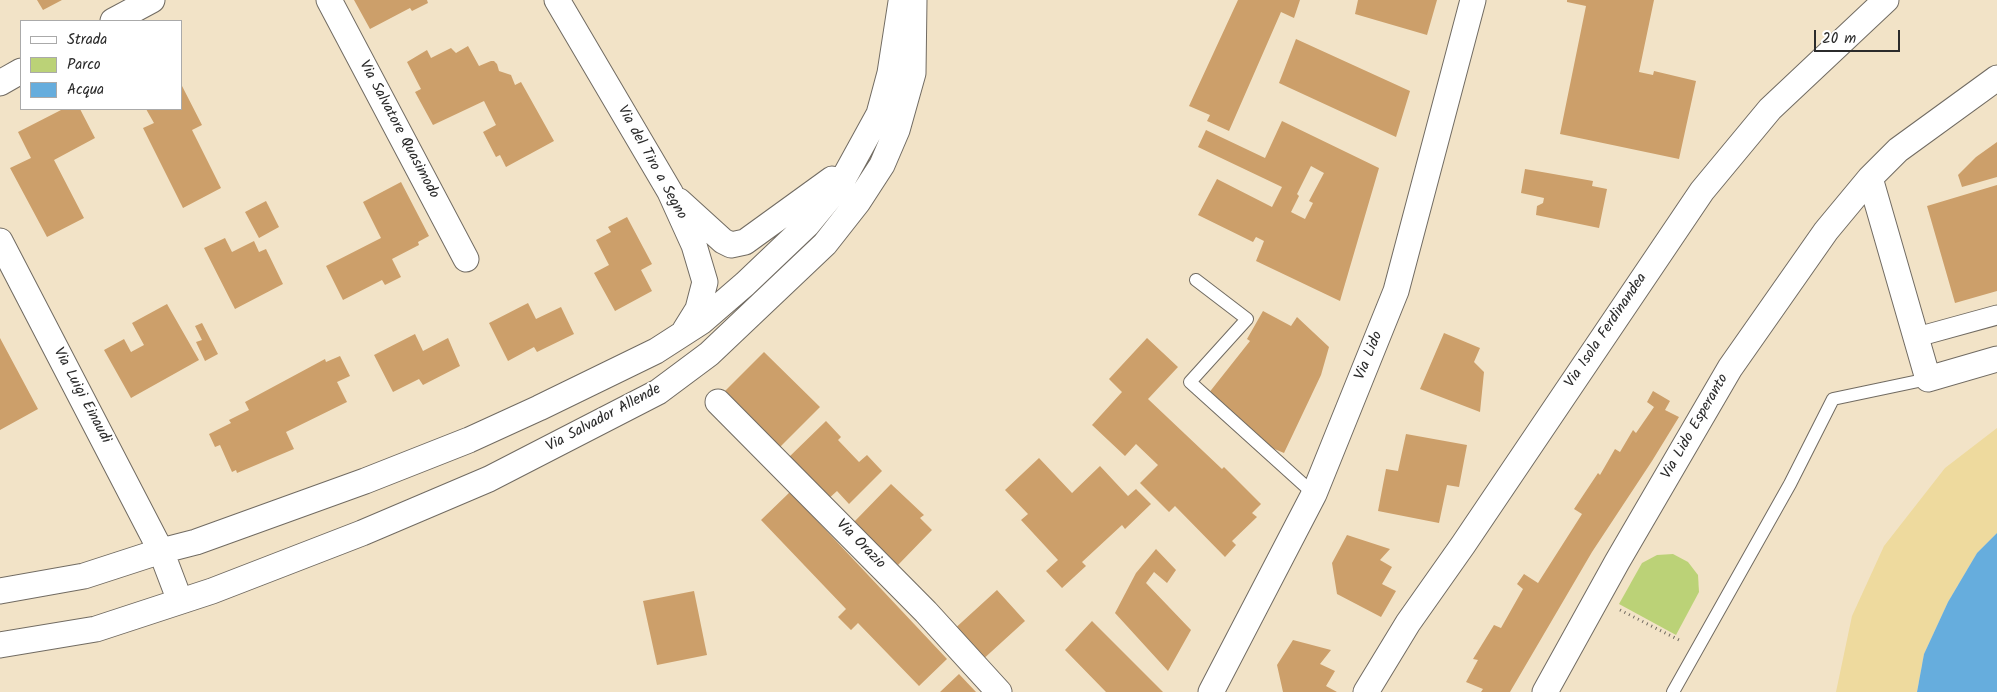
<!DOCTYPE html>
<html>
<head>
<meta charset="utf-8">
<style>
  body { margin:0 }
  #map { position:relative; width:1997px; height:692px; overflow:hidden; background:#f2e3c7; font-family:Kalam,sans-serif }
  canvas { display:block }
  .legend { position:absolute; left:20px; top:20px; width:162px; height:90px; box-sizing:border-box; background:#fff; border:1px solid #aaa; margin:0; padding:6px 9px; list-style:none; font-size:15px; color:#2b2b2b }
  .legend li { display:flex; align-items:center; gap:10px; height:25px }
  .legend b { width:25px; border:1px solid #aaa }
  .scale { position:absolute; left:1814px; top:30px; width:86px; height:22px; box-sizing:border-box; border:2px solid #2b2b2b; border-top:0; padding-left:6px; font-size:15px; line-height:18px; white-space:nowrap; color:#2b2b2b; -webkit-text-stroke:4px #fff; paint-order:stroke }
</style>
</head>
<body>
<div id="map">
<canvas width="1997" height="692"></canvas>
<ul class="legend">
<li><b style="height:6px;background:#fff"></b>Strada</li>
<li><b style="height:14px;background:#bbd277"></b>Parco</li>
<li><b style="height:14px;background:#66addd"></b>Acqua</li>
</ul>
<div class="scale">20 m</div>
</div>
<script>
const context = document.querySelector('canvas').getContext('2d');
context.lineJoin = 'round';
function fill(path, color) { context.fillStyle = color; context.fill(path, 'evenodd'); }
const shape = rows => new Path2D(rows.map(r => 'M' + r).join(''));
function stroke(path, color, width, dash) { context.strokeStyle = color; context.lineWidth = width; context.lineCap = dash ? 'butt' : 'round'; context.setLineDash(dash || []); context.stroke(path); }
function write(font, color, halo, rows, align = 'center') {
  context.font = font + ' Kalam,sans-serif'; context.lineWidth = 4.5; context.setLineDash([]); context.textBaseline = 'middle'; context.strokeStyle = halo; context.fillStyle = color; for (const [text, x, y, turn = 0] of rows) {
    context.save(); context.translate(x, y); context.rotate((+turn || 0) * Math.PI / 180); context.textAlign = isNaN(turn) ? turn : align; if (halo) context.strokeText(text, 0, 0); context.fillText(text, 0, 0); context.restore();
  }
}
const green = shape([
  [1673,554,1688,562,1698,575,1699,592,1676,635,1619,604,1642,563,1657,555]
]);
const sand = shape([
  [1997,428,1997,533,1977,553,1948,602,1924,654,1917,692,1836,692,1852,616,1884,546,1945,468]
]);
const water = shape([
  [1997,533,1997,692,1917,692,1924,654,1948,602,1977,553]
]);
const building = shape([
  [37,0,62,0,43,10],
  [354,0,427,0,428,3,412,11,410,8,370,29],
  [1238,0,1300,0,1294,18,1281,12,1229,131,1207,121,1210,115,1189,106],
  [1358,0,1437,0,1427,35,1355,14],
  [1567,0,1654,0,1639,72,1653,75,1654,71,1696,81,1679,159,1560,134,1586,6,1567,2],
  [1296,39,1410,91,1396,137,1279,83],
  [468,46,479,66,491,61,494,61,497,64,499,71,511,75,515,85,521,82,554,141,506,167,500,155,496,157,483,132,496,125,484,101,433,125,415,92,421,89,407,62,427,50,431,58,451,48,456,53],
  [181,84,202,125,192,130,221,188,183,208,143,128,154,123,146,109,181,109],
  [63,109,80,109,95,138,54,160,84,218,47,237,10,168,31,158,18,132],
  [1282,121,1379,168,1340,301,1256,261,1264,241,1256,237,1253,242,1198,215,1217,179,1272,207,1282,187,1198,147,1206,130,1265,158],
  [1311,166,1324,173,1309,201,1313,203,1305,219,1291,212,1299,196,1297,194],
  [1997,142,1997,177,1962,187,1958,175,1976,157],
  [1525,169,1593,181,1592,186,1607,189,1599,228,1536,215,1537,206,1543,203,1544,198,1521,193],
  [401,182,429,236,418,242,419,245,392,259,401,277,385,285,382,280,343,300,326,266,381,238,363,202],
  [1997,185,1997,291,1955,303,1927,206],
  [266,201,279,227,259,238,245,212],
  [627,217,652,264,641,270,652,291,615,311,594,273,609,265,596,240,611,232,608,227],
  [225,238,232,252,254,241,259,252,266,249,283,284,235,309,204,248],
  [528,303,536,319,561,307,574,334,537,352,534,347,508,361,489,323],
  [167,304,199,360,131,398,104,350,124,339,131,352,144,345,132,323],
  [1263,311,1291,326,1297,317,1329,347,1321,375,1284,453,1265,445,1208,394,1250,341,1247,339],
  [202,323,218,354,205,361,196,342,202,340,195,326],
  [1444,333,1480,348,1474,362,1484,372,1480,412,1420,389],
  [415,334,423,351,448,338,460,366,423,385,419,379,393,392,374,355],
  [0,338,38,409,0,430],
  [1147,338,1178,367,1148,399,1222,469,1224,467,1261,504,1252,513,1257,517,1232,541,1236,545,1225,557,1175,506,1169,512,1140,483,1158,465,1136,444,1125,456,1092,425,1122,392,1109,379],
  [764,352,820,407,778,449,723,393],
  [340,356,350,376,337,382,347,402,286,432,294,449,237,473,236,470,232,472,220,445,215,447,209,434,231,423,229,420,249,410,245,402,325,359,326,362],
  [1653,391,1670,401,1665,410,1679,417,1652,461,1592,552,1510,692,1481,692,1483,689,1466,682,1478,660,1473,659,1494,625,1501,628,1523,589,1517,584,1524,574,1538,583,1582,514,1574,509,1598,473,1600,475,1615,449,1620,452,1633,430,1636,433,1654,407,1647,402],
  [826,421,841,437,838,440,859,462,867,455,882,471,849,504,837,491,826,501,787,459],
  [1406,434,1467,445,1459,487,1447,485,1439,523,1378,511,1386,469,1398,471],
  [1039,458,1072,493,1100,466,1128,496,1136,489,1151,504,1125,529,1122,525,1082,562,1086,566,1062,588,1046,571,1058,560,1021,520,1028,514,1005,490],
  [891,484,924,515,920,518,932,530,898,565,854,522],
  [790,492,947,659,919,686,858,623,851,630,838,617,846,609,761,520],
  [1347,535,1390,549,1380,560,1392,567,1382,584,1396,591,1381,617,1337,594,1332,563],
  [1156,549,1176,570,1167,583,1154,572,1146,583,1191,630,1168,671,1115,613,1136,573],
  [997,590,1025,621,980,662,951,632],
  [694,591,707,655,657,665,643,601],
  [1092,621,1163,692,1106,692,1065,650],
  [1293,640,1331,650,1320,664,1335,671,1326,686,1337,692,1283,692,1277,665],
  [959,674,976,692,940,692]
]);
const path = shape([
  [1620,610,1679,640]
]);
const service = shape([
  [1196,280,1247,319,1190,382,1314,494],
  [1673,692,1790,484,1833,399,1928,379]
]);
const pedestrian = shape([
  [1917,337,1997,315]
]);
const minor = shape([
  [329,0,466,259],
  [557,0,670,192,694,245,705,282,698,309,685,330],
  [113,21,152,0],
  [0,83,21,71],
  [1870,178,1928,379,1997,359],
  [679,201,723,241,731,245,745,242,832,179],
  [0,241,161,551,180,601],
  [718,402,926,612,999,692],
  [0,591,84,576,161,551,196,542,365,481,469,440,539,408,656,351,701,322,745,284,807,225,840,185,879,114,890,73,901,2],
  [0,645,96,629,212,591,362,533,489,479,658,392,709,354,825,244,858,202,882,165,897,130,913,73,914,0],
  [1211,692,1314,494,1396,291,1473,0],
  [1366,692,1408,623,1463,545,1702,191,1770,109,1886,0],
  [1545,692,1617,562,1730,368,1826,231,1870,178,1898,150,1997,78]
]);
const streetNames = [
  ["Via Salvatore Quasimodo",398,130,62],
  ["Via del Tiro a Segno",651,163,61],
  ["Via Isola Ferdinandea",1607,331,-56],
  ["Via Lido",1370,356,-68],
  ["Via Luigi Einaudi",81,396,62],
  ["Via Salvador Allende",604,419,-28],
  ["Via Lido Esperanto",1696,427,-60],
  ["Via Orazio",860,545,45]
];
fill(green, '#bbd277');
fill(sand, '#eeda9e');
fill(water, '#66addd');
fill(building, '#cc9f6a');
stroke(service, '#716b62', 14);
stroke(pedestrian, '#716b62', 21);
stroke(minor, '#716b62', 27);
stroke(path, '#716b62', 3, [1, 4]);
stroke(service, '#fff', 12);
stroke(pedestrian, '#fff', 19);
stroke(minor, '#fff', 25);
write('15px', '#2b2b2b', '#fff', streetNames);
</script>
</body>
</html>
